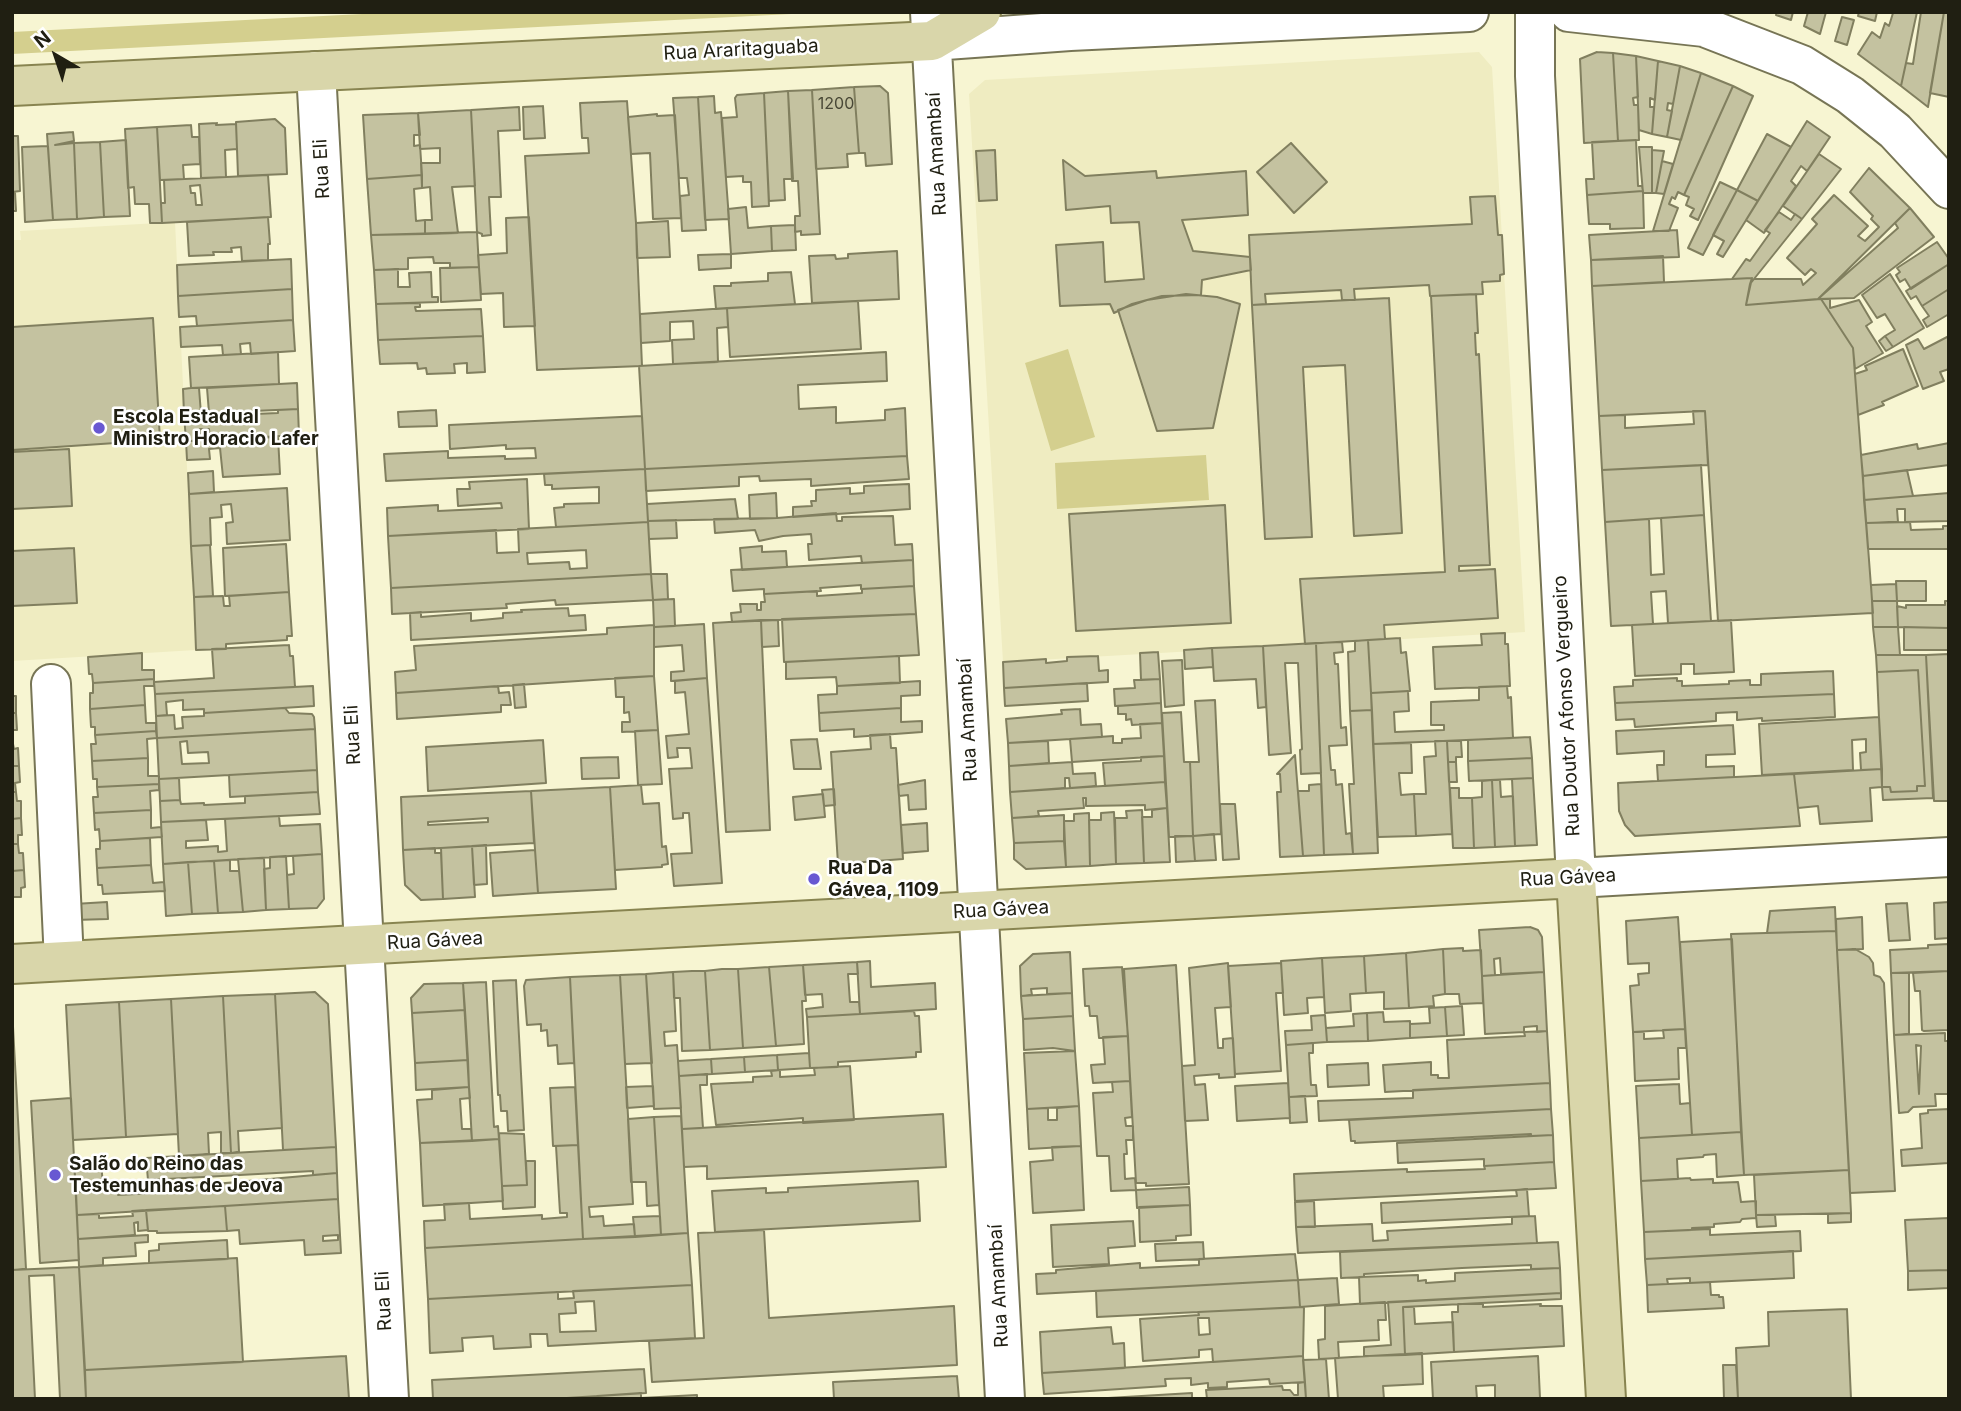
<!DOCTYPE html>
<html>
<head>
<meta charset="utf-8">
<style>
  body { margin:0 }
  #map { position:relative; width:1961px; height:1411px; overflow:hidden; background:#f7f5d2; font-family:Inter,sans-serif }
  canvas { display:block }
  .frame { position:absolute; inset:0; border:14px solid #201f12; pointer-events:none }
  .north { position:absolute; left:21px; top:21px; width:70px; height:70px; -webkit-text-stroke:5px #fff; paint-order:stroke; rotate:321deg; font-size:19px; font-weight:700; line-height:28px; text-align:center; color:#201f12 }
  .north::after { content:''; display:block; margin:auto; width:24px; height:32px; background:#201f12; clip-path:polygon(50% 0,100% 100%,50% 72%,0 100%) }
</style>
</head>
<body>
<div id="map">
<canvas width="1961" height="1411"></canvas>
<div class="frame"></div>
<div class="north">N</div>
</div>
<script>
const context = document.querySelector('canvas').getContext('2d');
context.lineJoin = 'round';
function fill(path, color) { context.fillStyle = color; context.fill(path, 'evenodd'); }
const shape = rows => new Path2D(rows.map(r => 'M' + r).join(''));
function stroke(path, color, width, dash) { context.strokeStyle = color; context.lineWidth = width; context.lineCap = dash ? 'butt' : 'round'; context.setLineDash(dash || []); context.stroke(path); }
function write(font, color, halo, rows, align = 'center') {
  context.font = font + ' Inter,sans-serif'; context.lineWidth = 5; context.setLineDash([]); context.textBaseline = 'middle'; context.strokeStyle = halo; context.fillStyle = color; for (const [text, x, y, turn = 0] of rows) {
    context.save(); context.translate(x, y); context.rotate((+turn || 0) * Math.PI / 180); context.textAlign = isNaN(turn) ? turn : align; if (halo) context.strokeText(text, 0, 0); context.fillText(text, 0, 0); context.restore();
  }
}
const built = shape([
  [1479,52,1492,67,1525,632,1003,662,969,94,985,80],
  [175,222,196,650,12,661,12,240,21,240,20,231]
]);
const green = shape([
  [401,12,830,12,12,54,12,32],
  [1068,349,1095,437,1051,451,1025,363],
  [1206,455,1209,500,1057,509,1055,463]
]);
const building = shape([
  [1777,12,1793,12,1791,20,1776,15,1777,12],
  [1808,12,1826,12,1820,34,1804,26,1808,12],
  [1859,12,1877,12,1875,21,1858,16,1859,12],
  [1898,12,1917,12,1901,86,1858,54,1872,32,1880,38,1885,23,1889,26,1893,13,1898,12],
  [1921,12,1944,12,1928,107,1901,86,1906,63,1913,64,1921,12],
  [1944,12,1949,13,1949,97,1930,93,1944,12],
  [1842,17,1854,20,1847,45,1835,41,1842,17],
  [1597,52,1613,53,1618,141,1584,143,1580,59,1597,52],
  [1613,53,1636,56,1638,97,1633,98,1634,105,1638,105,1639,140,1618,141,1613,53],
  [1636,56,1658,61,1655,100,1650,98,1650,107,1654,107,1652,134,1639,130,1636,56],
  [1658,61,1680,66,1673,104,1668,103,1667,110,1672,111,1667,137,1652,134,1658,61],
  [1680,66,1701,73,1681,140,1667,137,1680,66],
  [1701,73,1733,86,1684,195,1678,192,1675,199,1672,197,1669,204,1678,208,1669,231,1653,231,1701,73],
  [880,86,888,93,892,164,866,166,865,153,859,153,854,87,880,86],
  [1733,86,1753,96,1698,220,1690,216,1694,209,1686,205,1689,197,1684,195,1733,86],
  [854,87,859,153,847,154,848,167,816,169,812,90,854,87],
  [812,90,820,234,801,235,801,231,795,232,795,216,800,216,798,181,792,181,788,91,812,90],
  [788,91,793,179,784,179,785,200,769,201,764,93,788,91],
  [764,93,769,206,752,207,751,182,743,182,743,176,726,177,722,118,737,117,735,98,737,95,764,93],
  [714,96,715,113,721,112,729,219,705,220,698,97,714,96],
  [698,97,706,230,682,231,680,196,689,195,687,178,679,178,673,98,698,97],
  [627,101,636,223,642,366,537,370,525,156,589,153,588,138,582,138,580,103,627,101],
  [543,106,545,138,524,139,523,107,543,106],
  [519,107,520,130,498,131,501,197,489,197,491,235,482,236,482,234,477,232,471,110,519,107],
  [471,110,475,186,452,187,458,233,425,234,425,220,432,220,430,187,422,188,421,163,440,163,440,148,420,149,418,113,471,110],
  [418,113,420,135,414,135,414,146,420,145,422,175,367,179,363,115,418,113],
  [657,114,657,116,675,115,681,218,653,219,650,153,631,154,628,117,657,114],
  [275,119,285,128,287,174,238,176,236,122,275,119],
  [1807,121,1830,137,1807,171,1801,166,1791,181,1796,186,1764,233,1746,220,1807,121],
  [217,123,216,125,236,124,237,149,225,150,226,177,201,178,199,124,217,123],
  [191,125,192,137,199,137,200,164,183,165,184,179,160,180,157,127,191,125],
  [157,127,162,223,150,223,149,204,135,204,134,187,128,188,125,129,157,127],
  [73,132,74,141,55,145,74,143,77,219,53,220,47,134,73,132],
  [1767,134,1791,147,1758,201,1737,190,1767,134],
  [12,136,18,136,20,191,12,192,12,136],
  [126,140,130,216,104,217,100,142,126,140],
  [1636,140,1638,186,1642,186,1643,191,1587,195,1586,179,1594,179,1592,142,1636,140],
  [100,142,104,217,77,219,74,143,100,142],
  [1291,143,1327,182,1294,213,1257,172,1291,143],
  [48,146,53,220,25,222,22,147,48,146],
  [1639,147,1652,147,1652,193,1643,193,1639,147],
  [995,150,997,200,979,201,976,151,995,150],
  [1652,150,1664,151,1656,193,1652,193,1652,150],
  [1819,154,1841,169,1802,219,1783,206,1819,154],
  [1063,160,1085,176,1156,171,1157,178,1246,171,1248,215,1182,220,1193,251,1250,257,1251,270,1202,280,1201,295,1162,296,1132,304,1114,313,1110,304,1060,306,1056,245,1103,242,1105,282,1144,279,1139,222,1111,223,1110,206,1066,210,1063,160],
  [1662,161,1673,164,1664,194,1656,193,1662,161],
  [1869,168,1910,208,1818,299,1746,305,1750,284,1754,279,1801,279,1803,285,1816,273,1811,269,1805,275,1787,258,1817,224,1812,219,1834,195,1868,226,1858,236,1865,241,1879,227,1871,219,1873,216,1850,192,1869,168],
  [268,175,271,217,162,223,161,203,165,203,164,180,268,175],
  [200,185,202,205,196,205,195,193,191,193,190,186,200,185],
  [422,175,422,188,414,189,416,221,425,220,425,234,371,235,367,179,422,175],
  [1720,182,1737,190,1703,255,1688,248,1720,182],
  [1737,190,1758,201,1723,257,1717,254,1724,241,1713,235,1737,190],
  [1643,191,1644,228,1610,229,1610,224,1589,224,1587,195,1643,191],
  [12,192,15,192,16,211,12,211,12,192],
  [1495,196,1498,235,1502,235,1504,274,1500,275,1500,281,1482,282,1483,294,1430,296,1429,285,1354,289,1355,300,1342,300,1341,290,1265,294,1266,304,1252,305,1249,235,1472,224,1470,197,1495,196],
  [746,207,748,228,771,226,772,251,731,254,728,209,746,207],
  [1910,208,1934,237,1854,298,1818,299,1898,228,1895,223,1910,208],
  [1779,212,1791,220,1795,214,1802,219,1750,284,1752,278,1732,279,1746,259,1750,261,1770,233,1765,230,1779,212],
  [268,217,270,244,268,244,268,260,242,261,241,247,231,248,232,252,213,252,214,255,189,256,187,222,268,217],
  [529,217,535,326,504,327,503,293,481,294,478,255,507,253,506,218,529,217],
  [668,221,670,257,637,258,636,223,668,221],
  [795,225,796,250,772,251,771,226,795,225],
  [1677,230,1679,257,1591,260,1589,235,1677,230],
  [477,232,479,267,450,268,450,263,434,263,433,257,408,258,408,269,374,270,371,235,477,232],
  [1937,242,1949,259,1949,264,1911,289,1905,279,1900,282,1896,275,1900,272,1897,268,1937,242],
  [897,251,899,299,812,303,809,256,835,255,836,259,848,258,848,254,897,251],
  [731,254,731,268,699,270,698,255,731,254],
  [1663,256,1664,282,1592,286,1591,260,1663,256],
  [291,259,292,289,178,296,177,265,291,259],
  [1949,264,1949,289,1922,306,1916,296,1911,299,1906,291,1949,264],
  [479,267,481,300,441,302,440,268,479,267],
  [398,269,398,287,410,287,409,273,431,272,432,297,438,297,438,302,376,304,374,270,398,269],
  [791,272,795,304,716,309,714,286,731,286,731,283,768,281,768,273,791,272],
  [1890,274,1924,328,1893,347,1885,336,1895,330,1885,314,1877,318,1862,295,1890,274],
  [1752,278,1746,305,1821,299,1853,348,1873,613,1718,621,1705,411,1599,416,1592,286,1752,278],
  [292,289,293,320,197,326,196,316,179,317,178,296,292,289],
  [1949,289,1949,314,1927,327,1923,320,1929,316,1922,306,1949,289],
  [1186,294,1217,297,1240,304,1213,428,1157,431,1118,310,1147,300,1186,294],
  [1476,294,1478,333,1475,333,1476,355,1479,354,1490,565,1459,566,1459,571,1495,569,1498,618,1384,625,1385,639,1305,644,1300,579,1445,572,1431,296,1476,294],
  [1389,298,1402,533,1354,536,1345,365,1303,367,1312,537,1265,539,1252,305,1389,298],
  [1821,299,1830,299,1830,308,1859,300,1872,322,1866,326,1883,353,1855,369,1853,348,1821,299],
  [858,301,861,349,730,357,727,308,858,301],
  [420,303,420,307,415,307,416,311,481,309,483,336,378,340,376,304,420,303],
  [727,308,728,327,717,328,718,362,673,364,672,340,694,339,693,321,670,322,670,341,641,343,640,314,727,308],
  [153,318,160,440,12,450,12,327,153,318],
  [293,320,295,351,251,354,250,343,240,344,241,354,223,355,222,345,181,347,180,327,293,320],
  [483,336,485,372,467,373,467,363,454,364,455,373,427,374,426,368,418,369,417,363,380,364,378,340,483,336],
  [1885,336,1893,347,1886,351,1879,341,1885,336],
  [1949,336,1949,369,1940,372,1944,381,1923,389,1906,345,1918,339,1924,349,1949,336],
  [1903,349,1918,386,1882,402,1884,405,1858,415,1855,374,1867,370,1865,366,1903,349],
  [278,352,279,384,191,388,189,357,278,352],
  [886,352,887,381,798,385,799,409,836,407,836,423,885,420,885,410,905,408,907,456,645,469,639,366,886,352],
  [297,383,298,409,209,413,207,388,297,383],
  [191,388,199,388,201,414,184,414,183,389,191,388],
  [298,409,299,435,210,440,209,429,200,429,200,441,186,441,184,414,209,413,208,416,278,413,278,410,298,409],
  [436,410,437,426,399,427,398,412,436,410],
  [1693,411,1705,411,1708,465,1602,470,1599,416,1625,415,1625,428,1694,424,1693,411],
  [642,416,645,469,386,481,384,454,448,451,448,458,505,456,505,459,536,458,535,448,506,449,506,445,450,449,449,425,642,416],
  [278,437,280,474,223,477,220,448,209,449,210,459,187,460,186,441,278,437],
  [1949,443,1949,465,1863,476,1861,455,1917,444,1918,449,1949,443],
  [69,449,72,506,12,509,12,452,69,449],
  [907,456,909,479,811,486,811,479,760,481,759,476,739,477,739,486,646,491,645,469,907,456],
  [1701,465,1704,515,1605,522,1602,470,1701,465],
  [645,469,648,522,556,527,554,508,564,507,564,504,599,503,599,487,552,489,552,485,545,485,544,474,645,469],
  [1907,470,1913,496,1864,500,1863,476,1907,470],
  [213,471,214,492,189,494,188,473,213,471],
  [527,479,529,529,388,536,387,508,438,505,438,511,502,508,501,503,458,506,457,489,470,489,469,482,527,479],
  [909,484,910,509,793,517,793,507,812,506,811,501,816,501,816,490,850,488,850,494,864,493,864,486,909,484],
  [287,488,290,540,227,544,226,523,233,522,231,504,221,505,222,517,210,518,211,545,191,546,189,494,287,488],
  [776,493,777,518,750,519,749,495,776,493],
  [1949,493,1949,521,1905,522,1905,509,1897,509,1898,522,1866,523,1864,500,1949,493],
  [735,499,738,519,648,521,647,504,735,499],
  [1225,505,1231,623,1076,631,1069,514,1225,505],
  [836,513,837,521,842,521,842,517,893,516,895,545,912,544,913,560,862,563,861,556,809,560,808,544,812,544,811,534,783,536,759,541,755,530,715,533,714,519,777,518,836,513],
  [1704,515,1711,621,1668,623,1666,591,1651,592,1653,624,1611,626,1605,522,1649,519,1651,575,1664,574,1661,518,1704,515],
  [676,520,677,538,649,539,648,521,676,520],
  [648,522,651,574,391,588,388,536,496,530,497,553,519,552,518,529,648,522],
  [586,550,587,568,570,569,569,562,528,564,527,553,586,550],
  [1910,522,1911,530,1943,529,1943,526,1949,526,1949,549,1868,549,1866,523,1910,522],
  [286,544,289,592,225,596,223,548,286,544],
  [210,545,213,596,194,597,191,546,210,545],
  [762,546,762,552,786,551,787,567,742,570,740,548,762,546],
  [74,548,77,603,12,606,12,551,74,548],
  [913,560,914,586,861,589,861,585,820,588,821,591,764,594,764,589,733,591,731,570,913,560],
  [651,574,653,600,556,605,555,600,506,604,507,608,392,614,391,588,651,574],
  [651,574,667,574,668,599,653,600,651,574],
  [1896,581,1926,581,1926,601,1897,601,1896,581],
  [1896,584,1897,601,1872,601,1871,585,1896,584],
  [914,586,916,614,732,622,731,613,741,612,740,604,757,604,757,610,761,610,761,602,765,602,764,594,817,591,817,596,862,593,862,589,914,586],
  [289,592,292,636,287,636,287,640,226,644,226,649,196,650,194,597,223,596,224,606,230,606,229,596,289,592],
  [674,599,675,626,654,627,653,600,674,599],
  [1872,601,1897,601,1898,627,1873,627,1872,601],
  [1945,601,1949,601,1949,628,1898,627,1897,606,1906,608,1906,605,1945,605,1945,601],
  [568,608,569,616,585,615,586,630,411,640,410,613,421,612,421,617,471,613,471,621,503,618,503,613,522,612,521,610,568,608],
  [916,614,919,655,784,662,782,619,916,614],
  [761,620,770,830,726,832,713,623,761,620],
  [761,620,778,620,779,646,762,647,761,620],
  [1731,620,1734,672,1694,674,1694,664,1681,664,1681,674,1635,676,1632,625,1731,620],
  [704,624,707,678,671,681,671,672,684,671,682,645,654,647,654,627,704,624],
  [654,625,654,676,396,693,395,672,416,670,414,646,607,634,607,628,654,625],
  [1873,627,1898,627,1900,655,1876,655,1873,627],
  [1904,627,1949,628,1949,650,1904,650,1904,627],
  [1505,633,1505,644,1508,644,1510,686,1435,689,1433,647,1482,645,1481,634,1505,633],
  [1400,638,1401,653,1406,652,1410,691,1371,693,1368,640,1400,638],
  [1368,640,1372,710,1350,711,1348,652,1355,651,1355,641,1368,640],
  [1342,642,1343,652,1334,653,1335,664,1338,664,1341,728,1346,727,1347,745,1329,746,1331,770,1335,770,1336,785,1342,784,1346,834,1351,833,1353,854,1324,855,1316,643,1342,642],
  [1316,643,1321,773,1301,774,1300,750,1302,749,1298,663,1285,663,1291,753,1269,755,1263,646,1316,643],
  [289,645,290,656,293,656,295,687,155,694,154,682,214,678,212,649,289,645],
  [1263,646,1266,707,1258,708,1256,679,1214,681,1212,648,1263,646],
  [1212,648,1213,667,1185,669,1184,650,1212,648],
  [1158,652,1160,679,1141,680,1140,653,1158,652],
  [142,653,142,670,154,670,154,679,93,683,92,674,89,674,88,657,142,653],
  [1949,654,1949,801,1934,801,1926,655,1949,654],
  [1876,655,1926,655,1933,798,1883,800,1882,787,1890,787,1891,792,1917,791,1917,786,1925,786,1918,670,1877,672,1876,655],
  [899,656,900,683,837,686,836,677,786,679,786,662,899,656],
  [1098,656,1099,671,1108,670,1108,682,1004,688,1003,662,1046,659,1046,663,1067,661,1067,657,1098,656],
  [1182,660,1184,705,1165,707,1162,661,1182,660],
  [1918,670,1925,786,1917,786,1917,791,1891,792,1890,787,1882,787,1877,672,1918,670],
  [1833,671,1834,694,1615,703,1614,687,1633,686,1633,680,1677,678,1677,681,1682,681,1682,686,1729,684,1729,681,1750,680,1750,685,1761,685,1761,674,1833,671],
  [654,676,658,730,622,732,622,722,630,722,629,712,624,713,624,697,616,697,615,678,654,676],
  [707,678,722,883,674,886,671,854,692,853,689,813,683,813,683,818,673,819,669,769,692,768,690,748,677,748,678,757,668,758,666,736,689,734,685,692,675,693,675,681,707,678],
  [154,679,154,686,144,686,145,705,90,709,90,693,93,693,93,683,154,679],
  [1160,679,1161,703,1115,706,1114,689,1135,688,1134,680,1160,679],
  [920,681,920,695,901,696,901,708,819,713,818,695,837,694,837,686,920,681],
  [1087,683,1088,701,1005,706,1004,688,1087,683],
  [524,684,526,707,515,708,513,685,524,684],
  [313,686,314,706,204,713,204,709,183,710,183,700,166,702,167,715,156,716,155,694,313,686],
  [498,686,499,693,509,692,511,705,501,705,501,712,397,719,396,693,498,686],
  [1507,686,1508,698,1511,697,1513,738,1373,744,1371,693,1408,691,1409,711,1394,712,1395,732,1444,730,1444,725,1431,725,1431,702,1479,700,1479,687,1507,686],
  [1834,694,1835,717,1762,721,1762,718,1737,720,1737,712,1716,713,1716,721,1635,727,1634,719,1616,720,1615,703,1834,694],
  [12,696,16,696,16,713,12,713,12,696],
  [1215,700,1221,834,1193,836,1190,762,1199,762,1195,701,1215,700],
  [1161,703,1162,723,1132,725,1131,719,1126,720,1126,714,1118,714,1118,706,1161,703],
  [145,705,146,723,156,723,156,731,95,735,95,727,91,727,90,709,145,705],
  [285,708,289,713,312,714,314,717,315,729,157,738,156,716,174,715,175,729,183,728,182,717,204,716,204,713,285,708],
  [901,708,901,722,922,721,922,732,854,737,854,729,820,731,819,713,901,708],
  [1080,709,1081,725,1101,724,1102,737,1008,743,1006,719,1062,714,1061,710,1080,709],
  [1372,710,1378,853,1353,854,1349,784,1354,784,1350,711,1372,710],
  [1181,712,1184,762,1190,762,1193,836,1169,837,1162,713,1181,712],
  [12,713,16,713,17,730,13,730,12,739,12,713],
  [1879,717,1882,769,1861,770,1860,753,1866,752,1866,739,1852,740,1853,770,1762,775,1759,724,1879,717],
  [1162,723,1164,756,1072,762,1070,739,1113,736,1113,743,1122,743,1122,739,1141,738,1140,724,1162,723],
  [1733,725,1735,754,1706,755,1706,767,1734,766,1734,777,1658,781,1657,765,1664,765,1664,751,1617,754,1616,731,1733,725],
  [315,729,317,770,159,779,157,738,315,729],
  [187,741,188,753,208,752,209,763,182,764,180,742,187,741],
  [658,730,662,784,638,785,635,731,658,730],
  [156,731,157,738,147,739,148,758,92,761,91,744,96,744,95,735,156,731],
  [890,734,891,748,896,748,903,859,838,864,831,752,871,749,870,735,890,734],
  [1530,737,1532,758,1468,761,1468,740,1530,737],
  [12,739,14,749,18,748,19,766,12,766,12,739],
  [817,739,821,769,794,769,791,740,817,739],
  [543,740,546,783,428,791,426,747,543,740],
  [1048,741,1049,763,1009,766,1008,743,1048,741],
  [1435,741,1447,741,1452,834,1416,836,1414,794,1426,794,1424,757,1436,756,1435,741],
  [1447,741,1461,741,1462,757,1456,757,1456,762,1448,762,1447,741],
  [1411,743,1412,773,1399,773,1401,795,1414,794,1416,836,1378,837,1373,744,1411,743],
  [1295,755,1303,856,1280,857,1277,792,1281,792,1280,774,1277,774,1295,755],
  [1164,756,1165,782,1105,786,1103,763,1141,761,1141,757,1164,756],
  [618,757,619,778,582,779,581,758,618,757],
  [148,758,148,776,159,776,159,784,97,787,97,779,93,779,92,761,148,758],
  [1532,758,1533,778,1469,781,1468,761,1532,758],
  [1072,762,1073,774,1095,773,1096,786,1070,788,1069,778,1065,778,1065,788,1010,792,1009,766,1072,762],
  [1448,762,1456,762,1457,782,1449,782,1448,762],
  [12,766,19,766,20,782,15,783,16,792,12,792,12,766],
  [1882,769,1882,787,1870,788,1872,821,1820,824,1818,806,1798,808,1794,774,1882,769],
  [317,770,318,792,230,797,229,775,317,770],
  [1794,774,1800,826,1635,836,1625,825,1619,811,1618,783,1794,774],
  [179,778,180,800,160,801,159,779,179,778],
  [1533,778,1537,845,1515,846,1512,779,1533,778],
  [925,780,926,809,909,810,908,795,899,796,898,785,925,780],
  [1492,780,1495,847,1474,848,1472,798,1482,797,1482,781,1492,780],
  [1492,780,1500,780,1501,797,1513,796,1515,846,1495,847,1492,780],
  [1165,782,1167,808,1145,810,1145,805,1086,806,1086,798,1083,798,1084,808,1038,811,1039,816,1012,818,1010,792,1165,782],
  [159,784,159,790,150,791,151,810,94,813,93,797,98,797,97,787,159,784],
  [1321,784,1324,855,1303,856,1298,791,1309,791,1309,785,1321,784],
  [641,785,643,804,659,803,662,847,666,846,668,864,662,865,662,867,615,870,610,787,641,785],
  [610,787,616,889,538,893,531,791,610,787],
  [1450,788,1459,788,1459,798,1472,798,1474,848,1453,848,1450,788],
  [834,789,835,805,824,806,822,790,834,789],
  [531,791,534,843,403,850,401,797,531,791],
  [488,818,488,822,428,825,428,822,488,818],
  [12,792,16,792,17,801,21,801,21,818,12,819,12,792],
  [318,792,320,814,161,822,160,801,180,800,181,804,204,803,204,805,245,803,245,796,318,792],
  [823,794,825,817,795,820,793,797,823,794],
  [1220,804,1235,804,1239,859,1223,860,1220,804],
  [1167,808,1170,862,1144,863,1142,817,1152,817,1152,810,1167,808],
  [151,810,151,828,161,827,162,837,100,841,99,829,95,830,94,813,151,810],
  [1142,810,1144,863,1116,864,1115,818,1127,818,1126,811,1142,810],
  [1114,812,1116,864,1090,866,1089,820,1101,820,1101,813,1114,812],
  [1089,813,1090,866,1066,867,1064,821,1074,821,1074,814,1089,813],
  [1064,815,1064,841,1014,843,1012,818,1064,815],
  [279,816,280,826,320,824,322,854,163,864,161,822,206,820,208,840,186,841,186,848,218,846,218,852,227,851,225,819,279,816],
  [21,818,22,835,18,835,18,844,12,844,12,819,21,818],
  [927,823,928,851,903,853,901,825,927,823],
  [1214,834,1216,860,1195,861,1193,836,1214,834],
  [1175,836,1193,836,1195,861,1176,862,1175,836],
  [150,838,151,865,97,868,96,849,100,849,100,841,150,838],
  [1064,841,1066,867,1026,869,1014,859,1014,843,1064,841],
  [12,844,18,844,19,853,23,853,24,870,12,871,12,844],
  [486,845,487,884,474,885,472,846,486,845],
  [472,846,475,897,443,899,441,848,472,846],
  [435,848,435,853,441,853,443,899,421,900,405,885,403,850,435,848],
  [535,850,538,893,493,896,490,853,535,850],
  [322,854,324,899,317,908,289,909,287,875,294,874,293,856,322,854],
  [286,856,289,909,266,910,264,869,270,868,270,857,286,856],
  [264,858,266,910,243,912,238,859,264,858],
  [230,860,230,871,239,871,243,912,218,913,214,861,230,860],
  [214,861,218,913,192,914,188,862,214,861],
  [188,862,192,914,166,916,163,864,188,862],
  [151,865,153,883,164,882,165,891,103,894,102,885,98,885,97,868,151,865],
  [24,870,25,887,21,888,21,897,12,897,12,871,24,870],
  [107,902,108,919,74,920,74,904,107,902],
  [1949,902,1949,938,1935,939,1934,903,1949,902],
  [1907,903,1910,940,1889,941,1886,904,1907,903],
  [1835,907,1836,931,1767,933,1770,911,1835,907],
  [1678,917,1685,1029,1633,1032,1630,986,1639,985,1638,974,1649,973,1649,963,1628,964,1626,921,1678,917],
  [1862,917,1863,949,1837,950,1836,919,1862,917],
  [1530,927,1538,930,1542,937,1544,972,1501,974,1500,958,1494,959,1495,975,1482,976,1479,930,1530,927],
  [1836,931,1849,1170,1744,1175,1731,934,1836,931],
  [1732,939,1741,1132,1692,1135,1680,942,1732,939],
  [1949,944,1949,971,1891,973,1890,950,1928,948,1928,945,1949,944],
  [1463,948,1463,951,1481,950,1483,1003,1460,1004,1459,994,1445,994,1443,949,1463,948],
  [1443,949,1445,994,1433,996,1434,1006,1409,1008,1406,953,1443,949],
  [1855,949,1869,957,1873,963,1874,975,1880,977,1884,983,1895,1191,1850,1193,1837,950,1855,949],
  [1070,952,1072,993,1047,994,1047,988,1031,989,1032,995,1021,996,1020,966,1033,954,1070,952],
  [1406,953,1409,1008,1384,1009,1384,992,1366,993,1364,956,1406,953],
  [1364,956,1366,993,1350,994,1351,1011,1325,1013,1322,958,1364,956],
  [1322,958,1324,997,1307,998,1308,1013,1284,1015,1281,961,1322,958],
  [870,961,871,987,935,983,936,1009,860,1014,857,962,870,961],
  [857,962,858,974,848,974,850,1002,859,1002,860,1014,807,1017,806,1009,823,1007,822,994,805,995,803,965,857,962],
  [1228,963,1231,1007,1215,1008,1218,1048,1223,1048,1223,1039,1233,1038,1235,1077,1219,1078,1219,1074,1194,1076,1195,1085,1205,1084,1208,1120,1185,1121,1182,1066,1195,1065,1189,968,1228,963],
  [1281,963,1283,993,1276,993,1281,1071,1235,1074,1228,966,1281,963],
  [803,965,806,1001,802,1001,804,1044,776,1046,769,967,803,965],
  [1176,965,1189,1184,1146,1186,1146,1183,1136,1183,1124,969,1176,965],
  [769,967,776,1046,743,1048,738,969,769,967],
  [1122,967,1128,1036,1099,1038,1097,1016,1090,1016,1089,1006,1085,1006,1083,969,1122,967],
  [722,969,738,969,743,1048,710,1050,705,971,722,969],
  [692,971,705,971,710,1050,682,1051,680,998,674,998,673,972,692,971],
  [1949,971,1949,1030,1924,1031,1922,1030,1920,991,1915,991,1913,973,1949,971],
  [673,972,676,1031,664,1032,665,1046,677,1045,681,1108,654,1109,646,974,673,972],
  [1544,972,1547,1031,1537,1032,1537,1026,1524,1027,1524,1032,1485,1034,1482,976,1544,972],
  [1891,973,1909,973,1909,1034,1894,1035,1891,973],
  [646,974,652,1063,625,1064,620,975,646,974],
  [620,975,633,1204,589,1207,590,1217,603,1216,604,1226,634,1224,635,1237,583,1239,570,977,620,975],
  [570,977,574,1063,558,1064,557,1045,548,1046,547,1030,541,1031,541,1024,527,1025,524,986,526,980,570,977],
  [516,980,524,1130,508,1131,507,1111,501,1111,500,1095,498,1095,493,981,516,980],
  [486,982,494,1127,498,1126,499,1139,472,1141,463,983,486,982],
  [463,983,465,1010,412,1013,411,998,424,984,463,983],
  [315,992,328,1004,336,1147,283,1150,275,994,315,992],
  [1072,993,1073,1016,1023,1019,1021,996,1072,993],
  [275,994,282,1128,238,1131,239,1152,231,1153,223,996,275,994],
  [223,996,231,1153,221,1153,221,1132,208,1133,209,1154,179,1156,171,999,223,996],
  [171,999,178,1134,126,1137,119,1002,171,999],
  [119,1002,126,1137,73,1140,66,1005,119,1002],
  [1462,1006,1464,1035,1447,1036,1445,1007,1462,1006],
  [1445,1007,1447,1036,1410,1038,1410,1024,1430,1023,1429,1008,1445,1007],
  [12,1008,26,1269,12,1270,12,1008],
  [465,1010,468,1060,415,1063,412,1013,465,1010],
  [914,1011,915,1016,919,1016,921,1052,916,1052,916,1057,838,1062,838,1067,810,1068,807,1017,914,1011],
  [1383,1012,1384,1022,1410,1021,1410,1038,1368,1041,1367,1013,1383,1012],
  [1367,1013,1368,1041,1327,1042,1326,1028,1354,1026,1353,1014,1367,1013],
  [1325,1015,1327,1042,1286,1045,1285,1031,1312,1030,1311,1016,1325,1015],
  [1073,1016,1075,1051,1053,1048,1024,1050,1023,1019,1073,1016],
  [1685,1029,1686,1048,1678,1048,1679,1079,1635,1081,1633,1032,1644,1032,1644,1039,1664,1038,1663,1030,1685,1029],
  [1547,1031,1550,1083,1385,1092,1383,1065,1431,1062,1431,1075,1438,1075,1438,1078,1449,1078,1447,1040,1525,1036,1524,1032,1547,1031],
  [1945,1033,1945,1041,1949,1041,1949,1094,1935,1094,1936,1106,1913,1107,1908,1112,1899,1113,1894,1035,1945,1033],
  [1916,1045,1921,1046,1919,1094,1916,1045],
  [1128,1036,1130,1081,1093,1083,1091,1065,1105,1064,1103,1037,1128,1036],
  [1313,1043,1313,1053,1309,1053,1311,1085,1316,1085,1317,1096,1289,1097,1286,1045,1313,1043],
  [1075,1051,1079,1106,1027,1109,1024,1053,1075,1051],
  [809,1053,810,1068,778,1070,777,1055,809,1053],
  [777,1055,778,1070,745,1072,744,1057,777,1055],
  [744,1057,745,1072,712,1074,711,1059,744,1057],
  [711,1059,712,1074,679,1076,678,1061,711,1059],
  [468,1060,469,1087,416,1090,415,1063,468,1060],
  [1368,1063,1369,1085,1328,1087,1327,1065,1368,1063],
  [850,1066,854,1120,803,1123,803,1118,716,1125,711,1084,753,1082,753,1077,772,1076,771,1071,780,1070,780,1077,815,1075,814,1068,850,1066],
  [707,1074,707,1085,700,1085,703,1128,682,1129,679,1076,707,1074],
  [1130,1081,1132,1117,1125,1118,1126,1126,1133,1126,1133,1140,1126,1140,1127,1154,1124,1154,1125,1179,1135,1178,1136,1190,1111,1191,1109,1156,1097,1156,1093,1093,1113,1092,1112,1082,1130,1081],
  [1288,1083,1290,1118,1237,1121,1235,1086,1288,1083],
  [1550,1083,1551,1109,1319,1121,1318,1101,1413,1098,1413,1090,1550,1083],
  [1679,1084,1680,1104,1690,1103,1692,1135,1639,1138,1636,1086,1679,1084],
  [653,1086,654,1106,627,1108,626,1087,653,1086],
  [469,1087,470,1098,460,1099,462,1129,471,1129,472,1141,420,1143,417,1100,432,1099,432,1090,469,1087],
  [575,1087,578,1145,553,1146,550,1088,575,1087],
  [1305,1096,1307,1122,1290,1123,1289,1097,1305,1096],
  [71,1098,79,1260,40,1263,31,1101,71,1098],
  [1079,1106,1081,1146,1029,1149,1027,1109,1048,1108,1048,1120,1057,1120,1057,1108,1079,1106],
  [1551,1109,1553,1135,1531,1136,1531,1134,1355,1143,1355,1141,1351,1141,1349,1120,1551,1109],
  [1949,1109,1949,1163,1902,1166,1901,1150,1922,1148,1920,1114,1928,1113,1928,1110,1949,1109],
  [943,1114,946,1167,707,1179,707,1166,684,1167,682,1129,943,1114],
  [681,1116,688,1233,661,1235,654,1117,681,1116],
  [654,1117,659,1205,647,1206,646,1182,631,1182,628,1119,654,1117],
  [1741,1132,1744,1175,1717,1177,1716,1154,1704,1155,1703,1157,1677,1159,1678,1179,1641,1181,1639,1138,1741,1132],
  [499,1133,524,1134,527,1185,502,1186,499,1133],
  [1553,1135,1554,1162,1484,1166,1484,1159,1398,1163,1397,1143,1553,1135],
  [499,1139,503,1201,423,1206,420,1143,499,1139],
  [578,1145,583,1239,425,1248,424,1221,445,1220,444,1204,469,1203,470,1219,542,1215,542,1219,567,1217,567,1213,560,1213,556,1146,578,1145],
  [1081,1146,1084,1210,1033,1213,1030,1162,1053,1160,1052,1147,1081,1146],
  [336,1147,337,1173,313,1175,313,1171,148,1180,146,1158,336,1147],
  [101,1160,103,1187,76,1189,74,1162,101,1160],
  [526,1161,535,1161,535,1207,503,1209,502,1186,527,1185,526,1161],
  [1554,1162,1556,1188,1295,1201,1294,1174,1407,1169,1407,1172,1485,1169,1484,1166,1554,1162],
  [1849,1170,1851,1213,1756,1215,1754,1175,1849,1170],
  [337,1173,338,1199,77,1215,76,1192,118,1190,118,1195,171,1192,170,1188,337,1173],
  [1690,1178,1691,1180,1713,1179,1713,1183,1738,1182,1741,1202,1756,1201,1756,1218,1742,1219,1740,1222,1714,1224,1714,1227,1692,1228,1692,1230,1644,1232,1641,1181,1690,1178],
  [918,1181,920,1221,715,1232,712,1191,766,1188,766,1193,788,1192,788,1188,918,1181],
  [1189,1187,1190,1205,1137,1208,1136,1190,1189,1187],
  [1527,1189,1529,1216,1382,1223,1381,1203,1517,1196,1516,1190,1527,1189],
  [338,1199,341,1253,305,1255,304,1240,240,1244,239,1230,227,1231,225,1206,338,1199],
  [338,1235,338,1240,323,1241,323,1236,338,1235],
  [1314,1201,1315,1227,1296,1227,1295,1202,1314,1201],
  [1190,1205,1191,1235,1176,1236,1176,1240,1140,1242,1139,1207,1190,1205],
  [225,1206,227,1231,157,1233,157,1231,148,1231,146,1210,225,1206],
  [146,1210,148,1230,138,1231,138,1222,134,1223,135,1235,78,1239,77,1215,99,1214,99,1218,133,1216,132,1211,146,1210],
  [1851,1213,1851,1222,1828,1223,1828,1214,1851,1213],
  [1756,1215,1775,1215,1776,1226,1757,1227,1756,1215],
  [660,1216,661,1235,635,1237,633,1217,660,1216],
  [1535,1216,1537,1243,1298,1253,1296,1227,1372,1224,1373,1241,1388,1240,1387,1231,1512,1224,1512,1217,1535,1216],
  [1949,1218,1949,1270,1908,1271,1905,1220,1949,1218],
  [1133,1221,1135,1246,1108,1248,1109,1264,1053,1267,1051,1225,1133,1221],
  [1710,1229,1710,1235,1800,1231,1801,1251,1645,1259,1644,1232,1710,1229],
  [764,1230,769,1318,954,1306,957,1365,652,1382,649,1341,704,1338,698,1233,764,1230],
  [688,1233,692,1285,428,1299,425,1248,688,1233],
  [148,1235,148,1242,135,1243,136,1256,103,1258,103,1265,79,1267,78,1239,148,1235],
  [227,1240,228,1259,149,1263,149,1251,159,1250,159,1244,227,1240],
  [1203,1242,1204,1259,1156,1261,1155,1244,1203,1242],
  [1558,1242,1560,1268,1531,1269,1531,1265,1462,1268,1364,1274,1364,1277,1341,1278,1340,1252,1558,1242],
  [1793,1251,1794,1278,1690,1283,1690,1278,1667,1279,1668,1284,1647,1285,1645,1259,1793,1251],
  [1295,1254,1298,1280,1037,1294,1036,1274,1056,1273,1056,1270,1140,1263,1140,1268,1199,1265,1199,1259,1295,1254],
  [237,1258,243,1362,85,1370,79,1267,237,1258],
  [79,1267,86,1399,60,1399,54,1275,29,1276,35,1399,12,1399,12,1270,79,1267],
  [1560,1268,1561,1293,1360,1304,1359,1277,1418,1275,1418,1281,1426,1280,1426,1283,1455,1281,1455,1273,1560,1268],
  [1949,1270,1949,1288,1908,1290,1908,1271,1949,1270],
  [1337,1278,1339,1304,1300,1307,1298,1280,1337,1278],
  [1298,1280,1300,1307,1097,1317,1096,1291,1298,1280],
  [1710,1282,1711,1295,1719,1295,1719,1297,1723,1297,1724,1308,1648,1312,1647,1285,1710,1282],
  [692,1285,695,1338,548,1346,547,1334,530,1334,531,1347,494,1349,493,1336,462,1338,463,1351,430,1353,428,1299,558,1292,558,1299,574,1298,573,1291,692,1285],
  [594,1301,596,1331,560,1332,559,1314,576,1313,575,1302,594,1301],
  [1561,1293,1561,1299,1403,1307,1405,1355,1364,1356,1364,1347,1391,1345,1388,1302,1561,1293],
  [1385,1302,1386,1320,1378,1320,1379,1340,1338,1342,1339,1358,1319,1359,1318,1340,1325,1339,1325,1306,1385,1302],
  [1458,1304,1483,1304,1483,1307,1541,1304,1540,1306,1562,1306,1564,1346,1454,1352,1452,1312,1458,1312,1458,1304],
  [1304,1307,1303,1356,1213,1362,1212,1349,1199,1350,1199,1357,1143,1361,1140,1319,1199,1315,1198,1312,1304,1307],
  [1198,1318,1209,1318,1210,1334,1199,1335,1198,1318],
  [1403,1307,1414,1307,1415,1324,1453,1322,1454,1352,1405,1355,1403,1307],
  [1847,1309,1851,1399,1738,1399,1736,1348,1769,1346,1768,1312,1847,1309],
  [1111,1327,1113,1344,1124,1343,1125,1368,1042,1373,1040,1332,1111,1327],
  [1422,1353,1423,1384,1383,1386,1384,1399,1338,1399,1335,1358,1422,1353],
  [346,1356,349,1399,86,1399,85,1370,346,1356],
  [1303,1356,1305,1382,1270,1384,1269,1379,1227,1382,1227,1387,1208,1388,1208,1383,1191,1385,1191,1378,1165,1379,1166,1386,1044,1394,1042,1373,1303,1356],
  [1538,1356,1540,1398,1495,1399,1495,1385,1476,1386,1477,1399,1433,1399,1431,1362,1538,1356],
  [1326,1359,1329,1399,1306,1399,1303,1360,1326,1359],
  [1723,1365,1736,1365,1738,1399,1724,1399,1723,1365],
  [644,1369,646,1393,551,1399,433,1399,432,1380,644,1369],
  [957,1376,959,1399,834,1399,833,1382,957,1376],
  [1305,1382,1306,1399,1207,1399,1206,1390,1282,1386,1283,1390,1290,1390,1294,1395,1298,1395,1298,1383,1305,1382],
  [641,1393,641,1398,697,1395,697,1399,598,1399,597,1396,641,1393],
  [1192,1393,1192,1399,1108,1398,1192,1393]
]);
const minor = shape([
  [930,12,1005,1399],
  [1535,12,1535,76,1576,878,1949,857],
  [1569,12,1704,27,1802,65,1850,95,1895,131,1949,189],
  [932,41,1070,31,1469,12],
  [316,71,389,1399],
  [51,684,64,961]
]);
const major = shape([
  [12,86,932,41,981,12],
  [12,964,1576,878,1606,1399]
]);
const markers = [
  [99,428,7,"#6858d2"],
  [814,879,7,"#6858d2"],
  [55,1175,7,"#6858d2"]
];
const numberNames = [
  ["1200",836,104]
];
const streetNames = [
  ["Rua Araritaguaba",741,50,-3],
  ["Rua Amambaí",937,154,-93],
  ["Rua Eli",322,169,-93],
  ["Rua Doutor Afonso Vergueiro",1567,706,-93],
  ["Rua Amambaí",968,720,-93],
  ["Rua Eli",353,735,-93],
  ["Rua Gávea",1568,878,-3],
  ["Rua Gávea",1001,910,-3],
  ["Rua Gávea",435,941,-3],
  ["Rua Amambaí",999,1286,-93],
  ["Rua Eli",384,1301,-93]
];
const poiNames = [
  ["Escola Estadual",113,417],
  ["Ministro Horacio Lafer",113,439],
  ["Rua Da",828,868],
  ["Gávea, 1109",828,890],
  ["Salão do Reino das",69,1164],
  ["Testemunhas de Jeova",69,1186]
];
fill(built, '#efecc1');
fill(green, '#d4cf8e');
fill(building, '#c4c2a0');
stroke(building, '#817f5f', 2);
stroke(minor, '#777555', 42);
stroke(major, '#888450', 42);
stroke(minor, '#fff', 38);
stroke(major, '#d9d6aa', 38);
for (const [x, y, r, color] of markers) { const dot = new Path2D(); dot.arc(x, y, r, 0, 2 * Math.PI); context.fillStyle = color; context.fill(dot); stroke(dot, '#fff', 2.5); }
write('16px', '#494836', null, numberNames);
write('19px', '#201f12', '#fff', streetNames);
write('bold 19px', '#201f12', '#fff', poiNames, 'left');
</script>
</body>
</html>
